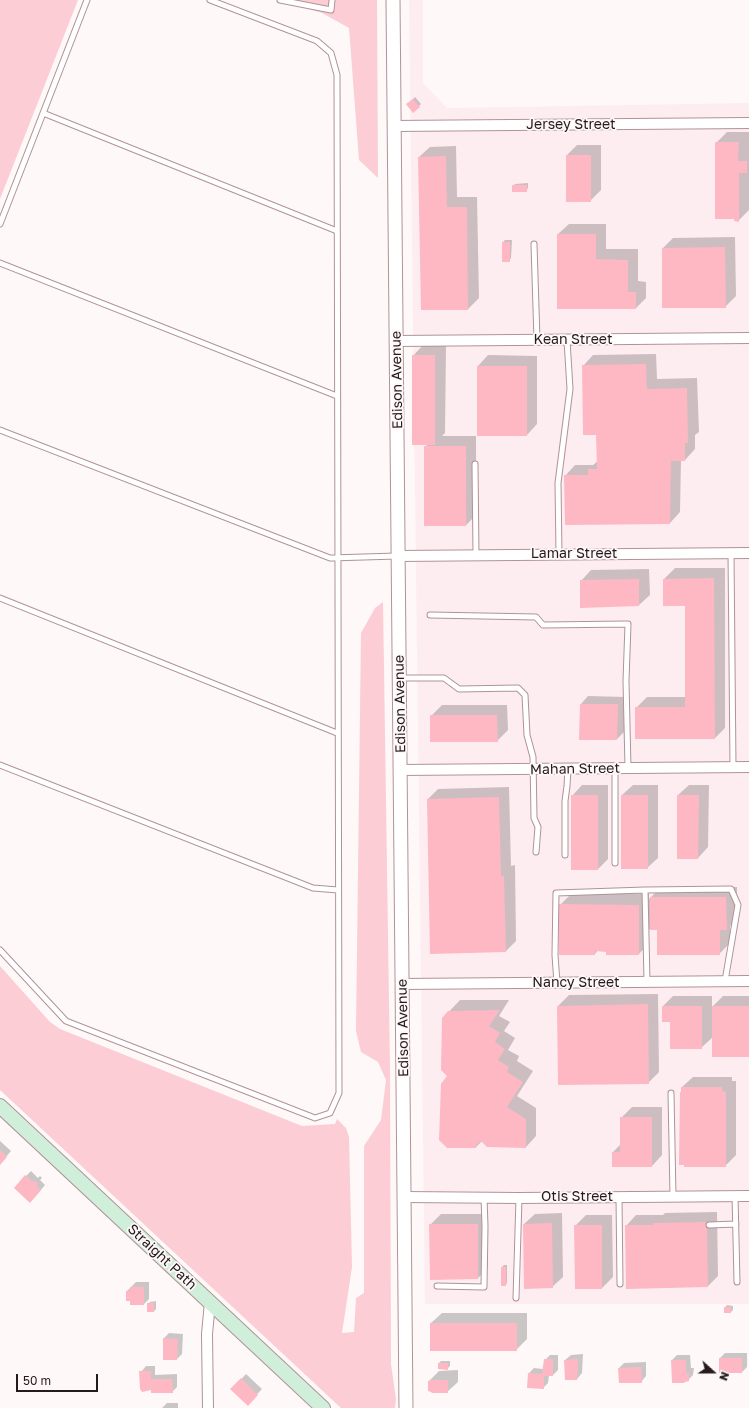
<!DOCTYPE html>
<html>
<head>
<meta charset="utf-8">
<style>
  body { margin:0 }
  #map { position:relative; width:749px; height:1408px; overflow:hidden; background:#fef8f8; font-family:"Golos Text",sans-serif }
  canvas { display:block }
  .north { position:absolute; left:693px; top:1352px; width:40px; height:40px; -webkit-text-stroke:3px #fef8f8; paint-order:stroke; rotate:111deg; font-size:11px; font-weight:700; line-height:16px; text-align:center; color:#251a1c }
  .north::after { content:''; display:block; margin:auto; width:14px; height:18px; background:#251a1c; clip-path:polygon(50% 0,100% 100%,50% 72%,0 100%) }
  .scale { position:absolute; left:16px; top:1374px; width:82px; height:18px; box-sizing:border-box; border:2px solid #251a1c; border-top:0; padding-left:5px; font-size:12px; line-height:14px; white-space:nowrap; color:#251a1c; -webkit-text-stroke:3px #fef8f8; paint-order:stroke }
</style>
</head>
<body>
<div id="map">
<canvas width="749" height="1408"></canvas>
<div class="north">N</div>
<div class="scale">50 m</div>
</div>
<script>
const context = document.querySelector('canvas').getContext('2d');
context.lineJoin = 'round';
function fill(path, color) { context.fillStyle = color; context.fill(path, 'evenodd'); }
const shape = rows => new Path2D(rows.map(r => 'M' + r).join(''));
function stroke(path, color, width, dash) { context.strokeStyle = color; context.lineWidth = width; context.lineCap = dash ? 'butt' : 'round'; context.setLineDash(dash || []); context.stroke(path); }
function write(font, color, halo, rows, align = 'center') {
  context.font = font + ' "Golos Text",sans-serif'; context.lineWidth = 3.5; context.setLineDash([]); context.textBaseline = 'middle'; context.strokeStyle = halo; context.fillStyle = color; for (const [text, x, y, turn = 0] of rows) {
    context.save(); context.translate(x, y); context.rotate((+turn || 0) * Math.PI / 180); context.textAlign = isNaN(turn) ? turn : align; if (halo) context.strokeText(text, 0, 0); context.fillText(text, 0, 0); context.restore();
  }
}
const built = shape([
  [409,0,423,0,423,83,447,108,749,103,749,1304,425,1304]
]);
const green = shape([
  [0,0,78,0,0,199],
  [278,0,377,0,378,178,359,160,349,28,322,13],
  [383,602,390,1069,391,1364,396,1399,395,1408,341,1408,0,1090,0,966,50,1022,60,1029,302,1126,335,1124,337,1119,346,1128,349,1137,352,1267,342,1333,354,1332,356,1298,364,1293,364,1146,381,1120,386,1080,378,1062,361,1052,356,1031,361,633,375,608]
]);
const shadow = shape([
  [415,97,421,104,413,112,407,105],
  [727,132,749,132,749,210,738,221,716,143],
  [577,145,601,145,601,190,590,201,567,155],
  [456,146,457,197,477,197,479,298,468,309,422,309,419,157,430,147],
  [528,183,528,188,526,191,513,186,515,184],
  [569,224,606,224,606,249,638,249,638,281,646,282,646,298,636,308,558,234],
  [735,237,736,296,725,307,663,248,673,238],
  [505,240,512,240,511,258,509,261,503,242],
  [423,345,446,345,445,433,442,436,476,436,476,515,466,525,425,447,428,444,413,356],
  [656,354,657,379,697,378,699,432,695,435,695,449,685,460,681,460,680,512,670,523,565,476,575,465,593,465,598,461,597,434,583,366,593,355],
  [488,355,537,356,537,424,527,435,478,435,478,366],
  [675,568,725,568,725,728,715,738,636,708,647,697,686,697,686,605,664,605,664,579],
  [649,569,650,595,639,605,581,581,591,570],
  [588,696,625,697,625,731,617,739,580,739,581,704],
  [442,705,507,705,508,730,497,741,431,716],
  [582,785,608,785,608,859,598,869,572,796],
  [633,785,658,785,658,858,647,868,622,795],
  [689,785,709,785,708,847,698,858,678,795],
  [509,787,511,866,515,865,516,941,506,951,428,799,438,789],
  [661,887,737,887,737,919,730,926,730,943,719,954,658,929,649,929,649,943,639,954,598,950,595,954,560,905,571,894,649,894,649,899],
  [658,994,659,1072,648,1083,559,1084,558,1006,569,995],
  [673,996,712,996,712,1007,723,996,749,996,749,1056,713,1037,701,1048,671,1021,663,1006],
  [460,1000,509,1000,499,1016,510,1022,504,1031,515,1038,508,1050,519,1056,517,1061,533,1071,517,1096,536,1108,536,1136,526,1147,482,1141,476,1147,449,1076,443,1018],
  [693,1077,732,1077,732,1081,736,1081,736,1155,725,1166,682,1087],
  [632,1107,662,1107,662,1155,652,1166,613,1152,621,1144,621,1118],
  [0,1141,11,1151,0,1164],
  [31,1171,38,1178,40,1176,42,1178,40,1180,45,1185,35,1197,26,1176],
  [717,1212,718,1276,708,1286,626,1226,636,1215,663,1215,665,1213],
  [562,1213,563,1277,552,1287,524,1224,535,1214],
  [441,1214,488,1214,488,1268,478,1278,430,1225],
  [586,1215,612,1215,613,1277,602,1288,576,1288,575,1226],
  [504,1265,507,1265,507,1283,505,1285,502,1267],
  [136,1282,149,1282,149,1299,144,1304,131,1304,131,1300,127,1291],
  [156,1301,156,1309,154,1311,148,1304,150,1302],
  [727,1305,733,1306,733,1310,731,1312,725,1308],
  [442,1313,527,1313,527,1339,516,1350,431,1323],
  [169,1333,183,1334,182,1354,177,1359,164,1338],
  [725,1353,747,1353,747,1367,742,1372,720,1358],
  [583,1354,582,1373,577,1379,565,1360,571,1355],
  [550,1355,558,1355,558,1370,553,1375,549,1375,548,1383,543,1388,529,1373,534,1368,543,1369,545,1360],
  [677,1355,690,1355,691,1368,694,1368,693,1375,688,1380,672,1360],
  [441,1361,450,1361,450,1366,447,1369,439,1363],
  [646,1362,646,1376,641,1382,619,1368,624,1363],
  [146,1366,155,1366,155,1375,177,1374,177,1387,172,1392,152,1389,141,1372],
  [458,1370,458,1382,447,1392,429,1381,439,1371],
  [246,1374,262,1389,248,1404,232,1389],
  [167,1403,178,1403,178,1408,162,1408]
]);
const building = shape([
  [413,99,420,107,413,113,406,104],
  [715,142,739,142,738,161,747,161,747,173,739,173,739,222,734,221,734,219,715,219],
  [566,155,591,155,591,202,566,202],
  [446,156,447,207,467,207,468,310,421,310,418,157],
  [512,185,527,185,527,192,512,192],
  [557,234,596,234,596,259,628,260,628,292,636,292,636,309,557,309],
  [502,242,510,242,510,262,502,262],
  [725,247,726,308,662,308,662,248],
  [412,355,435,355,435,445,412,445],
  [646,364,647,389,687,388,688,443,685,443,685,461,671,461,670,524,565,525,564,475,588,475,588,469,597,469,596,435,583,435,582,365],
  [477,366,527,366,527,436,477,436],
  [424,446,466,446,466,526,424,526],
  [714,578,715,739,635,739,635,707,685,707,685,606,663,606,663,579],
  [639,579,639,606,580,608,580,580],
  [580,704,618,704,617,740,579,740],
  [430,715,497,715,498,742,430,742],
  [571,795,598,795,598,870,571,870],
  [621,795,648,795,648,869,621,869],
  [677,795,699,795,698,859,677,859],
  [499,797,501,876,504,876,506,952,430,954,427,799],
  [650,897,726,897,727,930,720,930,720,955,657,955,657,930,650,930],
  [559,904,639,905,639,955,606,955,606,952,595,951,595,955,559,955],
  [648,1004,649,1084,558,1085,557,1006],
  [662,1006,702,1006,702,1049,670,1049,670,1022,662,1022],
  [712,1006,749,1006,749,1057,712,1057],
  [500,1010,489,1026,500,1033,495,1042,505,1049,498,1060,509,1067,507,1072,523,1082,507,1107,526,1119,526,1148,487,1147,481,1141,476,1145,476,1148,447,1148,439,1140,441,1084,447,1076,441,1070,442,1018,448,1011],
  [681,1087,722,1087,722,1091,726,1092,726,1167,684,1167,684,1165,679,1165,680,1092,681,1092],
  [620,1117,652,1117,652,1167,612,1167,612,1152,620,1152],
  [0,1150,7,1157,0,1165],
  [25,1175,33,1182,34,1181,38,1183,36,1185,41,1190,30,1203,14,1188],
  [707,1222,708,1287,626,1289,625,1225,653,1225,653,1223],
  [552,1223,553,1288,524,1289,523,1224],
  [429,1224,478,1224,478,1279,430,1280],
  [574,1225,602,1225,602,1289,575,1289],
  [501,1267,506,1267,506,1286,501,1286],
  [130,1287,144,1287,144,1305,130,1305,130,1301,126,1301,126,1291,130,1291],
  [147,1303,154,1303,154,1312,147,1312],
  [724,1307,731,1307,731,1313,724,1313],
  [430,1323,517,1323,517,1351,430,1351],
  [163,1338,178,1339,177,1360,163,1360],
  [719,1358,742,1358,742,1373,719,1373],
  [544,1359,553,1359,553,1376,544,1376,544,1389,527,1388,528,1373,542,1374],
  [578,1359,577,1380,565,1380,564,1360],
  [671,1360,686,1360,686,1373,689,1373,689,1381,685,1382,684,1383,672,1383],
  [438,1363,448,1363,448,1370,438,1369],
  [641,1367,642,1383,619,1383,618,1368],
  [139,1371,151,1371,151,1379,172,1379,173,1393,151,1393,151,1390,142,1392,140,1389],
  [241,1378,258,1395,248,1406,230,1389],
  [432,1380,448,1380,448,1393,432,1393,431,1392,428,1391,428,1381]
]);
const service = shape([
  [280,0,331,10,332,0],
  [43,113,337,231],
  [0,224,87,0],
  [534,244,537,340],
  [0,263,337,396],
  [0,430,330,558,397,556],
  [475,464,476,555],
  [731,553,733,767],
  [559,554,558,483,570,389,567,340],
  [0,598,337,733],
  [430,615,536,617,543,625,628,624,626,681,628,768],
  [400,678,444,678,459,689,518,688,525,695,527,735,533,757,534,818,538,827,536,852],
  [0,765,313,888,338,890],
  [565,855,565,801,567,786,568,769],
  [615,863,615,768],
  [0,950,66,1021,315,1118,330,1113,339,1093,337,75,331,53,317,41,210,0],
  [647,982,645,890,731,889,738,905,725,981],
  [557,983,555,955,556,893,645,890],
  [671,1093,673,1196],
  [735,1195,737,1282],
  [619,1197,620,1284],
  [709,1225,736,1224],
  [437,1286,484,1287,485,1226,484,1197],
  [516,1298,519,1198]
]);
const minor = shape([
  [394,126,749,123],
  [396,341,749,338],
  [398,556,749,553],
  [400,770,749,767],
  [402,984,749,981],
  [404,1197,519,1198,749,1196],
  [208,1408,207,1334,210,1302]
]);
const tertiary = shape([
  [393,0,406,1408]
]);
const secondary = shape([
  [0,1106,323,1408]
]);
const streetNames = [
  ["Jersey Street",571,125],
  ["Kean Street",573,340],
  ["Edison Avenue",397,380,-91],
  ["Lamar Street",574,554],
  ["Edison Avenue",400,704,-91],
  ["Mahan Street",575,769,-1],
  ["Nancy Street",576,983],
  ["Edison Avenue",403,1028,-91],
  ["Otis Street",577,1197],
  ["Straight Path",162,1257,43]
];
fill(built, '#feedf0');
fill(green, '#fccdd4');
fill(shadow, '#0003');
fill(building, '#fdb8c3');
stroke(service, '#b09397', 7);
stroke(minor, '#b09397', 12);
stroke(tertiary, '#b09397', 15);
stroke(secondary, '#b09397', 16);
stroke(service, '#fff', 5);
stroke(minor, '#fff', 10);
stroke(tertiary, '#fff', 13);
stroke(secondary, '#d0efdb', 14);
write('14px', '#251a1c', '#fef8f8', streetNames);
</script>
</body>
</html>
